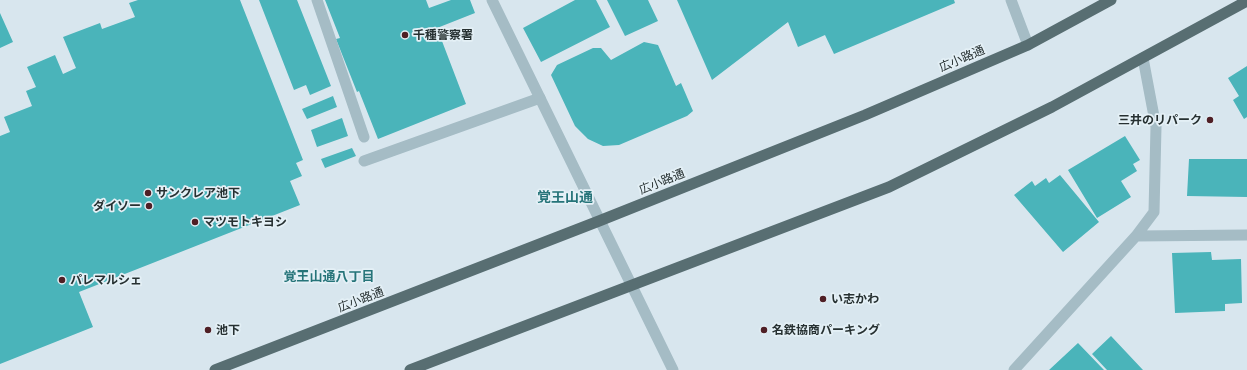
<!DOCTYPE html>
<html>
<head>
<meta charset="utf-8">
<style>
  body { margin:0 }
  canvas { display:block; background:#d8e6ee }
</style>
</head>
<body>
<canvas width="1247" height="370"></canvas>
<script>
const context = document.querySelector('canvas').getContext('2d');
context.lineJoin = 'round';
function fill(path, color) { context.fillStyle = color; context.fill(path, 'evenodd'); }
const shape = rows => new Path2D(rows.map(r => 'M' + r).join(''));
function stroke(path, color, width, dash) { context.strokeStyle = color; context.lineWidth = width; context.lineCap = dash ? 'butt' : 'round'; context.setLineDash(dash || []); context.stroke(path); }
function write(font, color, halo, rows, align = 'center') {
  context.font = font + ' Cabin,"Noto Sans JP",sans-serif'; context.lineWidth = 3.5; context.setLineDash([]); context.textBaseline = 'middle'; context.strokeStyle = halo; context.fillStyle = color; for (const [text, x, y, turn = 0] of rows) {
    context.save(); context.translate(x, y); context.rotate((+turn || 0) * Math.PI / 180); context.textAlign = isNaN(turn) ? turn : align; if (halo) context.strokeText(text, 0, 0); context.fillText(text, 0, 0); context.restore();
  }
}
const building = shape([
  [138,0,240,0,303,160,296,163,302,176,290,181,300,205,79,292,93,327,0,364,0,136,10,132,4,117,32,106,26,91,36,87,27,67,55,55,63,74,76,68,63,37,100,23,102,29,135,17,129,3],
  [259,0,297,0,331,86,310,95,306,85,294,90],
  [325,0,426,0,429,8,451,0,470,0,475,13,437,28,466,104,378,139,359,91,357,92,336,39,340,38],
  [575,0,596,0,610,27,541,62,523,28],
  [607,0,648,0,658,21,625,36],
  [677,0,954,0,955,3,834,54,825,35,798,47,788,22,712,80],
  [0,13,13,42,0,48],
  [644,42,658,45,676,86,681,83,693,111,687,116,619,145,603,146,588,139,575,126,551,75,557,65,593,48,601,48,611,60],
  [1247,66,1247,117,1244,119,1233,100,1239,96,1228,78],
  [333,96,337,107,307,119,302,109],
  [342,118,348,136,317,147,311,130],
  [1125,136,1140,160,1133,164,1137,171,1121,181,1131,197,1097,218,1068,170],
  [352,148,356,156,325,168,321,159],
  [1189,159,1247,159,1247,197,1187,196],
  [1060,175,1099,222,1063,252,1014,195,1032,181,1035,186,1046,178,1049,183],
  [1211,252,1212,260,1241,259,1242,303,1225,304,1225,311,1175,313,1172,253],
  [1111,336,1143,370,1107,370,1092,354],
  [1078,343,1104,370,1049,370]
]);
const service = shape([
  [317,0,364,137],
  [364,161,540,98]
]);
const minor = shape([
  [492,0,673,370],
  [1011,0,1028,45],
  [1136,236,1154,212,1156,127,1143,58],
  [1014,370,1136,236,1247,235]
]);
const primary = shape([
  [215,370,599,221,865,115,1028,45,1111,0],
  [410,370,889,187,1052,107,1247,1]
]);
const markers = [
  [405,35,4,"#4f1f25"],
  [1210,120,4,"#4f1f25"],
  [148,193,4,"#4f1f25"],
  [149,206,4,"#4f1f25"],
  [195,222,4,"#4f1f25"],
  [62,280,4,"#4f1f25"],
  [823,299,4,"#4f1f25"],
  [208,330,4,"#4f1f25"],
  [764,330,4,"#4f1f25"]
];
const poiNames = [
  ["千種警察署",413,35],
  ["三井のリパーク",1202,120,"right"],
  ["サンクレア池下",156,193],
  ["ダイソー",141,206,"right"],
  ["マツモトキヨシ",203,222],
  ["パレマルシェ",70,280],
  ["い志かわ",831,299],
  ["池下",216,330],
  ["名鉄協商パーキング",772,330]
];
const streetNames = [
  ["広小路通",962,59,-23],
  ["広小路通",662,182,-22],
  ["広小路通",361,300,-21]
];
const neighbourhoodNames = [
  ["覚王山通八丁目",329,277]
];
const quarterNames = [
  ["覚王山通",565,198]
];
fill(building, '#4ab4ba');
stroke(service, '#a5bcc5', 11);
stroke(minor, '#a5bcc5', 11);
stroke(primary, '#586e72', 11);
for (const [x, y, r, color] of markers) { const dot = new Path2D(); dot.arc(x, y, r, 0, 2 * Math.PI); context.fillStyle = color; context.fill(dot); stroke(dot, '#e4f0f6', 1.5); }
write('bold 12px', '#263031', '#e4f0f6', poiNames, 'left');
write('12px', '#263031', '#e4f0f6', streetNames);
write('bold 13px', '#267479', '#e4f0f6', neighbourhoodNames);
write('bold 14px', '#267479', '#e4f0f6', quarterNames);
</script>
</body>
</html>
